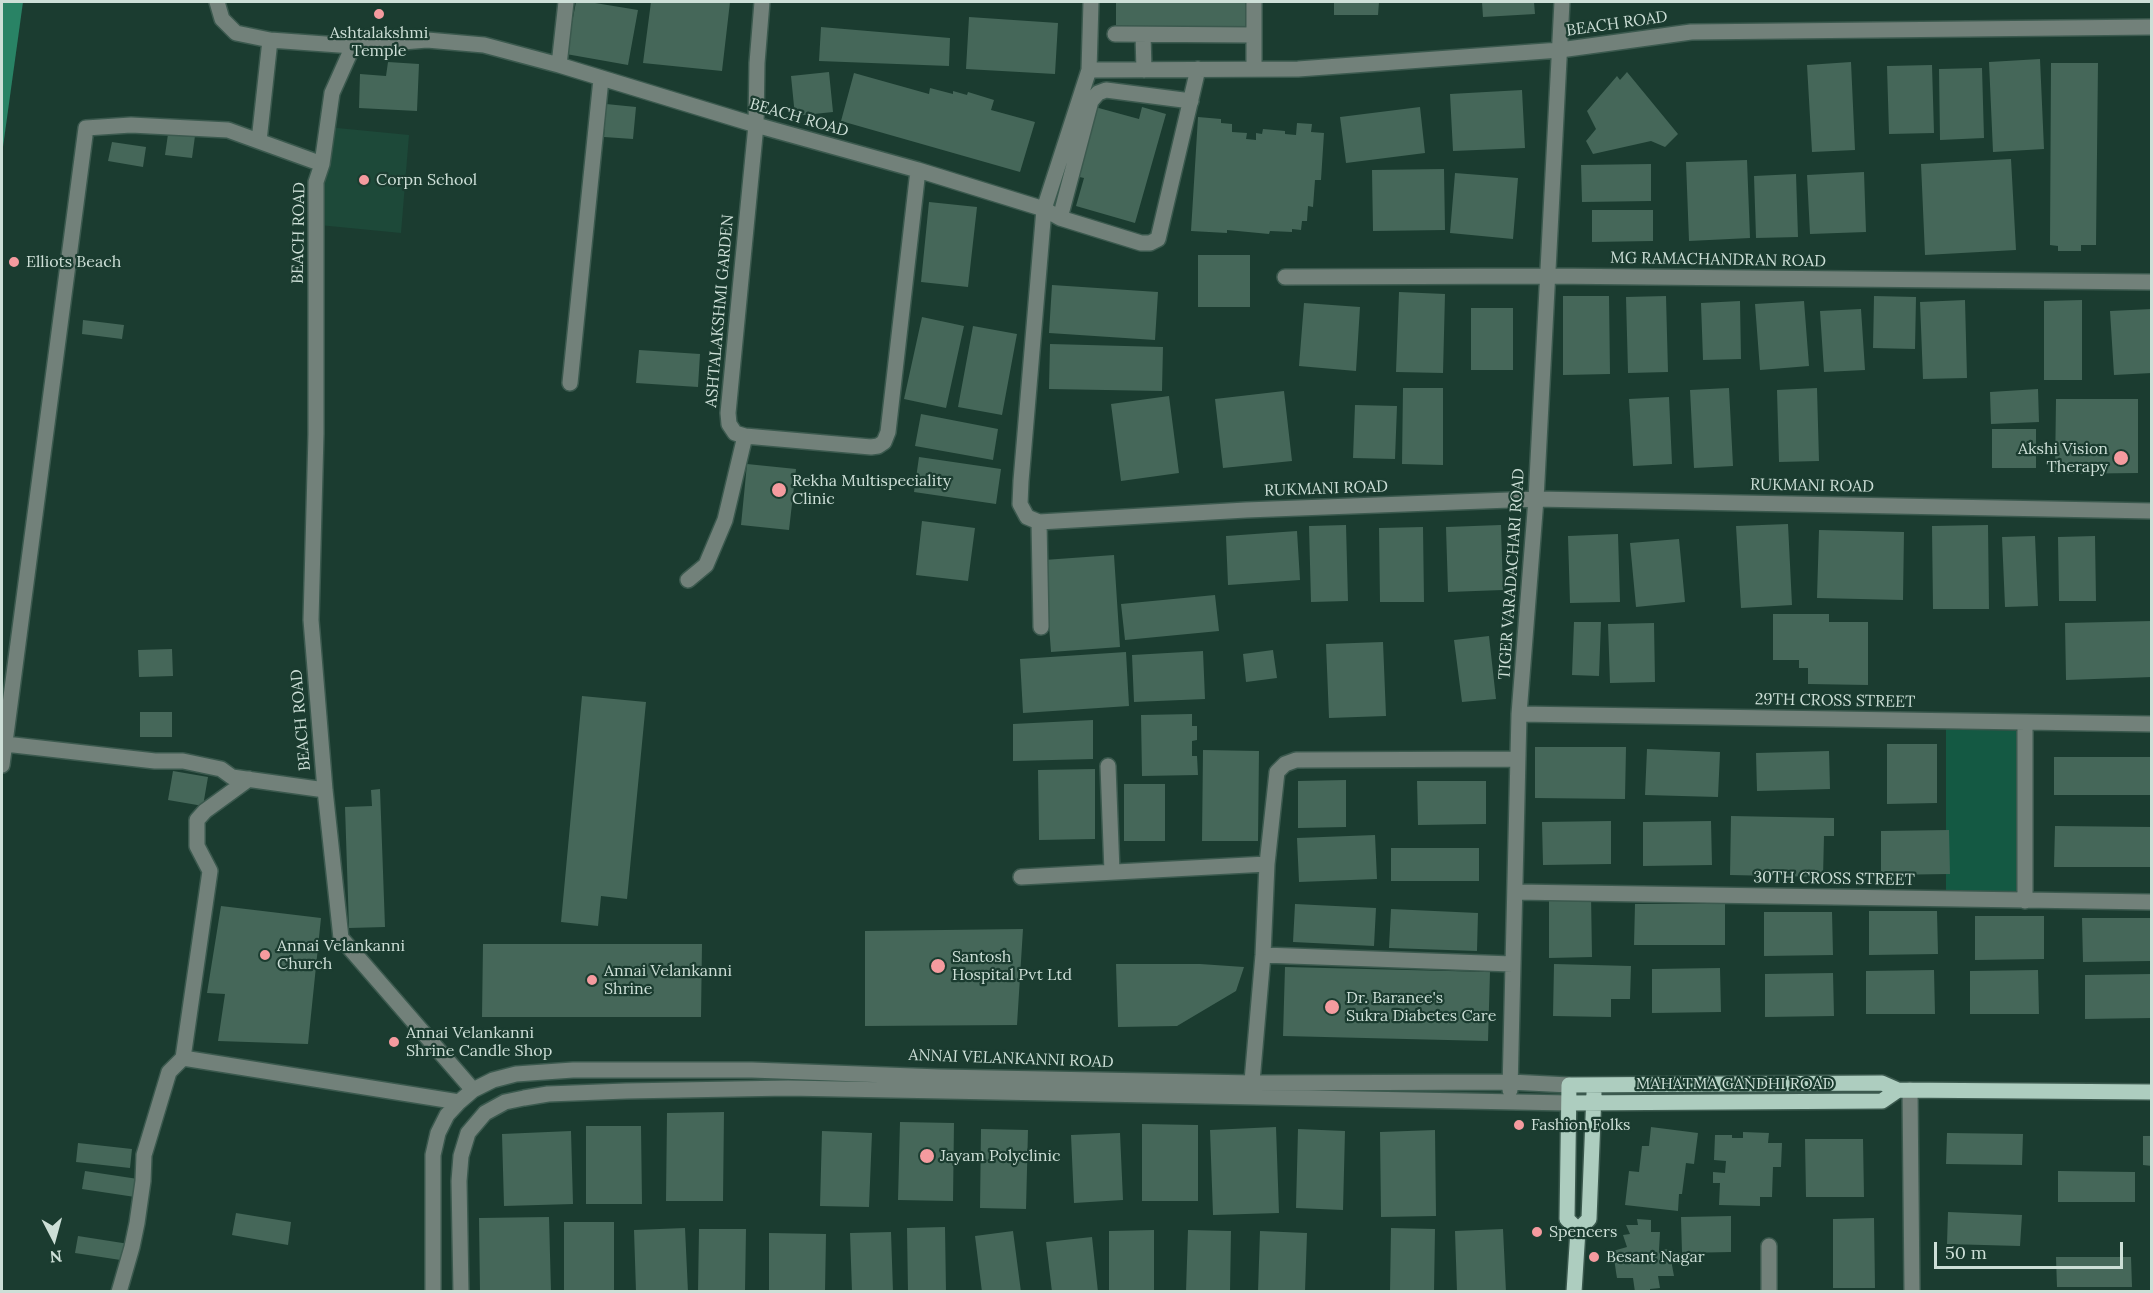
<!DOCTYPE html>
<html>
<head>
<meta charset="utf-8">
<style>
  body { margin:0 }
  #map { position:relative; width:2153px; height:1293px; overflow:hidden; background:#1b3c30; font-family:Lora,serif }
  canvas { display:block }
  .frame { position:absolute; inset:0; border:3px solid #cddfd7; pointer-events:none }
  .north { position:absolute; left:24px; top:1209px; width:60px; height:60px; -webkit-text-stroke:4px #1b3c30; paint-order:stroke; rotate:174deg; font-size:16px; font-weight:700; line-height:24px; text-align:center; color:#cddfd7 }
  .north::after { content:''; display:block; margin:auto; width:21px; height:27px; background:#cddfd7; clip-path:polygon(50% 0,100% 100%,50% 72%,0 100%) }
  .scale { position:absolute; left:1934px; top:1242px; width:189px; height:27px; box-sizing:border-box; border:3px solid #cddfd7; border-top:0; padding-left:8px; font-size:18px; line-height:21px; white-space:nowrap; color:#cddfd7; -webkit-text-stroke:4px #1b3c30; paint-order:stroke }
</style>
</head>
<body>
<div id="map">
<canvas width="2153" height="1293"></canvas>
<div class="frame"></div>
<div class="north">N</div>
<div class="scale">50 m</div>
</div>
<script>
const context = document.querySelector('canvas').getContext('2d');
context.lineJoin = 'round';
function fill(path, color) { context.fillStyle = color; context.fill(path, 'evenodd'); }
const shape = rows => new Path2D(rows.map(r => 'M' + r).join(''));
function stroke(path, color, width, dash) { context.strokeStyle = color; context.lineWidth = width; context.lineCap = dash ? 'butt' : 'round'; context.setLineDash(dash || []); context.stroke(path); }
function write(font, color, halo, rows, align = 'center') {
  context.font = font + ' Lora,serif'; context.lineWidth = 4.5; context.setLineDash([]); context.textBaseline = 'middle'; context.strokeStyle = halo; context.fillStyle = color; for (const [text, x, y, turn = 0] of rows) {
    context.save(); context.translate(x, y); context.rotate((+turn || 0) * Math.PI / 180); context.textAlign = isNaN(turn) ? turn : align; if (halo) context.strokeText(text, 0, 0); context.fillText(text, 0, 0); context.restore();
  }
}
const built = shape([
  [327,127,409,135,401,233,319,225]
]);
const green = shape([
  [1946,729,2022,731,2021,893,1946,891]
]);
const water = shape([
  [2,2,23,2,2,154]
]);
const building = shape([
  [576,2,589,2,638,10,628,65,566,54],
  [651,2,730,2,722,71,643,63],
  [1116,2,1248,2,1248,32,1116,28],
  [1334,2,1379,2,1378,15,1334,15],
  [1482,2,1534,2,1535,14,1483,17],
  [969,17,1058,23,1055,74,966,69],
  [821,27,950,38,949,66,819,61],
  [2040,59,2044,149,1993,152,1989,62],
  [388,62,419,64,417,111,359,108,360,74,386,76],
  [1851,62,1855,150,1812,152,1807,65],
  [2051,63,2098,63,2096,245,2081,245,2081,251,2058,251,2058,246,2050,245],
  [1932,65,1934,133,1889,134,1887,66],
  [1982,68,1984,138,1940,140,1939,69],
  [829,72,833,112,795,116,791,76],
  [1627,72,1678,134,1665,147,1651,141,1593,154,1586,141,1596,129,1587,111,1617,76,1620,80],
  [854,73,929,94,930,88,953,94,953,91,967,95,968,92,994,100,991,110,1035,122,1020,172,841,121],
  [1522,90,1525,148,1453,151,1450,94],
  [606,104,636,107,633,139,604,137],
  [1095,107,1139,119,1142,107,1166,114,1135,223,1076,206,1084,178,1075,176],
  [1420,107,1425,153,1346,163,1340,117],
  [1198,117,1221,119,1221,123,1232,124,1232,132,1247,133,1246,139,1256,140,1256,133,1262,134,1263,129,1285,131,1285,134,1296,135,1297,123,1312,124,1311,132,1324,133,1321,180,1315,180,1313,207,1308,206,1307,221,1302,221,1301,230,1292,229,1292,232,1270,231,1269,234,1227,230,1227,233,1191,231],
  [168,134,195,136,192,158,165,155],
  [112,142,146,147,143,167,108,161],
  [2011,159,2016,250,1925,255,1921,164],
  [1747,160,1750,238,1689,241,1686,162],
  [1651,164,1651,201,1582,202,1581,165],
  [1444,169,1445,230,1373,231,1372,170],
  [1864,172,1866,232,1810,234,1807,175],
  [1455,173,1518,178,1513,239,1450,233],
  [1796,174,1798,237,1756,238,1754,176],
  [929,202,977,207,968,287,921,282],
  [1592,210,1653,210,1653,241,1592,242],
  [1198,255,1250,255,1250,307,1198,307],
  [1052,285,1158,292,1155,340,1049,333],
  [1399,292,1445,294,1443,373,1396,372],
  [1563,296,1609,296,1610,374,1563,375],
  [1666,296,1668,372,1628,373,1626,297],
  [1874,296,1916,297,1915,349,1873,348],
  [1965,300,1967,378,1923,379,1920,302],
  [2082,300,2082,380,2044,380,2044,301],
  [1740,301,1741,359,1703,360,1701,303],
  [1804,301,1809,366,1760,370,1755,304],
  [1304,303,1360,307,1356,371,1299,366],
  [1471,308,1513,308,1513,370,1471,370],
  [1861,309,1865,370,1824,372,1820,311],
  [2152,309,2152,373,2114,375,2110,311],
  [922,317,964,326,946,408,904,399],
  [83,320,124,325,122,339,82,334],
  [973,326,1017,334,1002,415,958,407],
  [1050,344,1163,347,1162,391,1049,389],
  [639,350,700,354,698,387,636,383],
  [1403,388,1443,388,1443,465,1402,464],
  [1729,388,1733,466,1694,468,1690,390],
  [1817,388,1819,461,1779,462,1777,390],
  [2038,389,2039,422,1991,424,1990,392],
  [1284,391,1292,461,1223,468,1215,399],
  [1169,396,1179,473,1121,481,1111,404],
  [1669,397,1672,464,1633,466,1629,399],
  [2056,399,2138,399,2138,473,2055,474],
  [1355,405,1397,406,1395,459,1353,458],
  [921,414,998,429,993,460,915,446],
  [1992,429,2036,429,2036,468,1992,468],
  [919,457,1001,469,996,504,914,492],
  [747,464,796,469,789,530,741,525],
  [922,521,975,528,968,581,916,575],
  [1788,524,1792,605,1741,608,1736,526],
  [1346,525,1348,601,1311,602,1309,526],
  [1501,525,1503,590,1448,592,1446,527],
  [1988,525,1989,609,1933,609,1932,526],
  [1423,527,1424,602,1380,602,1379,528],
  [1819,530,1904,532,1903,600,1817,598],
  [1297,531,1300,580,1228,585,1226,536],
  [1618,534,1620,602,1570,603,1568,536],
  [2035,536,2038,606,2005,607,2002,537],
  [2095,536,2096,601,2059,601,2058,537],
  [1679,539,1685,602,1636,607,1630,543],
  [1114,555,1120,647,1051,652,1044,560],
  [1215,595,1219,631,1125,640,1121,604],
  [1773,614,1829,614,1829,622,1868,622,1868,685,1808,684,1808,668,1799,668,1799,660,1773,660],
  [2152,621,2152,677,2066,680,2065,623],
  [1574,622,1601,622,1599,676,1572,675],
  [1654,623,1655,682,1610,683,1608,624],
  [1489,636,1496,699,1462,702,1454,640],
  [1383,642,1386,716,1329,718,1326,644],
  [172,649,173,676,139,677,138,650],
  [1273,650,1277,678,1246,682,1243,654],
  [1203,651,1205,699,1134,702,1132,655],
  [1126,652,1129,706,1023,713,1020,659],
  [582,696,646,702,627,899,601,896,598,926,561,922],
  [140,712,172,712,172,737,140,737],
  [1192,714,1192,726,1197,726,1197,740,1192,741,1192,756,1197,756,1198,775,1142,776,1141,715],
  [1093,720,1093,759,1013,761,1013,724],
  [1887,744,1937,744,1937,803,1887,804],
  [1535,747,1626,747,1625,799,1535,798],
  [1647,749,1720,752,1718,797,1645,795],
  [1203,750,1259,751,1258,841,1202,841],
  [1829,751,1830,789,1757,791,1756,753],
  [2054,757,2152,757,2152,795,2054,795],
  [1095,769,1095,839,1039,840,1038,770],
  [173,771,208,777,203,806,168,800],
  [1346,780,1346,827,1298,828,1298,781],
  [1417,781,1486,781,1486,824,1418,825],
  [1124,784,1165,784,1165,841,1124,841],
  [380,789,385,927,349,928,345,807,372,806,371,790],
  [1731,816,1834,818,1834,836,1824,836,1823,877,1730,875],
  [1611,821,1611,864,1543,865,1542,822],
  [1711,821,1712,865,1643,866,1643,822],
  [2055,826,2152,827,2152,867,2054,867],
  [1949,830,1950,874,1881,875,1881,831],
  [1375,835,1377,879,1299,882,1297,838],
  [1391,848,1479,848,1479,881,1391,881],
  [1549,894,1591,894,1592,957,1549,958],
  [1295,904,1376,908,1374,946,1293,942],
  [1635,904,1725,904,1725,945,1634,945],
  [221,906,321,918,308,1044,218,1041,225,994,207,993],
  [1391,909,1478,913,1477,951,1389,948],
  [1869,911,1937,911,1938,954,1869,955],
  [1764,912,1832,912,1833,955,1764,956],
  [1975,916,2044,916,2044,959,1975,960],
  [2082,918,2151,918,2151,961,2083,962],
  [1023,929,1017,1025,865,1026,865,931],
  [483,944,702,944,701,1017,482,1017],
  [1116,964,1200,964,1244,967,1236,991,1177,1026,1118,1027],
  [1554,964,1631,966,1630,999,1611,999,1611,1017,1553,1016],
  [1285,967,1490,972,1488,1041,1283,1036],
  [1720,968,1721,1012,1652,1013,1652,969],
  [1934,970,1935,1014,1866,1014,1866,971],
  [2038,970,2039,1014,1970,1014,1970,971],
  [1833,973,1834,1016,1765,1017,1765,974],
  [2152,974,2152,1018,2085,1019,2085,975],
  [724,1112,723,1201,666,1201,667,1113],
  [900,1122,954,1123,953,1201,898,1200],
  [1142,1124,1198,1125,1198,1201,1142,1201],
  [586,1126,641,1126,642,1204,586,1204],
  [1276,1127,1279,1213,1213,1215,1210,1130],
  [1651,1127,1698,1133,1694,1164,1686,1163,1682,1194,1679,1194,1678,1211,1625,1205,1629,1171,1639,1172,1642,1146,1649,1146],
  [981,1129,1028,1130,1026,1209,980,1208],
  [1298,1129,1345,1131,1343,1210,1296,1208],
  [1435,1130,1436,1216,1381,1217,1380,1132],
  [571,1131,573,1204,504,1206,502,1134],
  [822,1131,872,1133,869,1207,820,1206],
  [1743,1132,1769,1133,1768,1143,1782,1143,1781,1167,1773,1167,1772,1197,1760,1197,1760,1206,1719,1205,1720,1183,1713,1183,1713,1172,1725,1173,1726,1161,1714,1160,1715,1135,1732,1135,1732,1138,1743,1138],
  [1120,1133,1123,1200,1074,1203,1071,1135],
  [1947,1133,2023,1134,2022,1165,1946,1164],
  [2143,1136,2152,1136,2152,1166,2143,1165],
  [1805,1139,1863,1139,1864,1197,1806,1197],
  [78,1143,132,1149,130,1168,76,1162],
  [85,1171,138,1179,135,1197,82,1189],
  [2058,1171,2135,1172,2135,1202,2058,1202],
  [1948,1212,2022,1215,2020,1246,1947,1244],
  [236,1213,291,1222,288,1245,232,1235],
  [1731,1216,1731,1252,1682,1253,1681,1217],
  [549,1217,551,1292,480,1292,479,1218],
  [1874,1218,1875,1288,1833,1288,1833,1219],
  [1637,1219,1651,1220,1651,1232,1660,1232,1659,1250,1669,1249,1674,1276,1658,1276,1660,1288,1650,1289,1650,1292,1635,1292,1633,1278,1617,1278,1616,1272,1613,1251,1627,1247,1623,1235,1630,1234,1626,1225,1638,1225],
  [564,1222,614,1222,614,1292,564,1292],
  [945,1227,946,1292,908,1292,907,1228],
  [685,1228,688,1292,636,1292,634,1230],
  [1391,1228,1435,1229,1434,1292,1390,1292],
  [699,1229,746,1229,745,1292,698,1292],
  [1503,1229,1506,1292,1457,1292,1455,1231],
  [1154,1230,1154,1292,1109,1292,1109,1231],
  [1188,1230,1231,1231,1230,1292,1186,1292],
  [1013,1231,1021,1292,982,1292,975,1236],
  [1260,1231,1307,1233,1305,1292,1258,1292],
  [891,1232,893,1292,852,1292,850,1233],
  [769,1233,826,1234,825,1292,769,1292],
  [78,1236,129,1244,127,1261,75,1253],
  [1092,1237,1098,1292,1052,1292,1046,1242],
  [2056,1257,2131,1257,2132,1287,2057,1287]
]);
const minor = shape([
  [217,2,222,19,236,33,270,40,353,46],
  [762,2,757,63,756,125,728,413,729,424,735,433,745,436,871,447,878,446,884,442,888,432,918,170],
  [1091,2,1089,70,1044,209,1021,481,1020,504,1027,517,1039,522,1246,510,1536,499,2152,511],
  [1254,2,1254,69],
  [1115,34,1254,35],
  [1143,35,1144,70],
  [559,65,566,2],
  [1089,70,1298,69,1560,50,1691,32,2152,27],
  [259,141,270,40],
  [1060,218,1091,101,1098,93,1106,90,1191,101],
  [1285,277,1548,276,2152,282],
  [570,383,601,79],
  [1039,522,1041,627],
  [688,580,706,565,725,520,745,436],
  [1519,714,2152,724],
  [5,744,155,761,183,761,221,769,232,777,325,790],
  [2,765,86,128,131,125,228,130,322,164],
  [1108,766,1112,872],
  [1021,877,1267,864],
  [1515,892,2152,902],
  [2025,901,2025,723],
  [1263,955,1512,964],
  [183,1058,459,1102],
  [473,1090,341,938,325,790,311,620,316,434,316,182,322,164,332,93,353,46,427,40,484,45,559,65,756,125,918,170,1044,209,1060,218,1141,243,1150,243,1158,239,1198,69],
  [1510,1090,1519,714,1536,499,1562,2],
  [1910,1090,1912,1292],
  [1251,1093,1263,955,1267,864,1277,772,1285,764,1296,760,1518,759],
  [1769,1246,1769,1292],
  [119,1292,132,1247,137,1223,143,1181,144,1155,169,1072,183,1058,210,871,197,846,197,820,205,811,249,779],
  [433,1292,433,1155,438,1133,447,1115,459,1102,473,1090,493,1080,516,1074,573,1070,752,1070,940,1077,1253,1083,1510,1082,1569,1085],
  [461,1292,459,1181,461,1156,468,1133,485,1113,505,1102,524,1098,548,1094,626,1091,788,1088,1569,1103]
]);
const major = shape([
  [1569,1103,1882,1101,1898,1090],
  [1578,1230,1567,1219,1569,1085,1882,1083,1898,1090,2152,1092],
  [1578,1230,1589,1219,1594,1093],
  [1574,1292,1578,1230]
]);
const markers = [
  [379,14,6,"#f59b9f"],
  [364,180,6,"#f59b9f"],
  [14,262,6,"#f59b9f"],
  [2121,458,8,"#f59b9f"],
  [779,490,8,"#f59b9f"],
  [265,955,6,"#f59b9f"],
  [938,966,8,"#f59b9f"],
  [592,980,6,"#f59b9f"],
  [1332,1007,8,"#f59b9f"],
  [394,1042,6,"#f59b9f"],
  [1519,1125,6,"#f59b9f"],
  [927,1156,8,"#f59b9f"],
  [1537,1232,6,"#f59b9f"],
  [1594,1257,6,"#f59b9f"]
];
const streetNames = [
  ["BEACH ROAD",1617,24,-8],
  ["BEACH ROAD",799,118,16],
  ["BEACH ROAD",299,233,-89],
  ["MG RAMACHANDRAN ROAD",1718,260,1],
  ["ASHTALAKSHMI GARDEN",720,311,-85],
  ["RUKMANI ROAD",1812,486,1],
  ["RUKMANI ROAD",1326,489,-2],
  ["TIGER VARADACHARI ROAD",1512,574,-86],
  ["29TH CROSS STREET",1835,701,1],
  ["BEACH ROAD",301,720,-95],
  ["30TH CROSS STREET",1834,879,1],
  ["ANNAI VELANKANNI ROAD",1011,1059,2],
  ["MAHATMA GANDHI ROAD",1735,1084]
];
const poiNames = [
  ["Ashtalakshmi",379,33,"center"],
  ["Temple",379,51,"center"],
  ["Corpn School",376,180],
  ["Elliots Beach",26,262],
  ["Akshi Vision",2108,449,"right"],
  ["Therapy",2108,467,"right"],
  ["Rekha Multispeciality",792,481],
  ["Clinic",792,499],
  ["Annai Velankanni",277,946],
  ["Church",277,964],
  ["Santosh",952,957],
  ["Hospital Pvt Ltd",952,975],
  ["Annai Velankanni",604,971],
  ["Shrine",604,989],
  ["Dr. Baranee's",1346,998],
  ["Sukra Diabetes Care",1346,1016],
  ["Annai Velankanni",406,1033],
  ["Shrine Candle Shop",406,1051],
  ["Fashion Folks",1531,1125],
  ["Jayam Polyclinic",940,1156],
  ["Spencers",1549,1232],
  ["Besant Nagar",1606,1257]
];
fill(built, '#1d4939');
fill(green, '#145943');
fill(water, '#298365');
fill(building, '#456759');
stroke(minor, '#3b594e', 18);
stroke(major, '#3b594e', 18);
stroke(minor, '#72817a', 15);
stroke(major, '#adcdbf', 15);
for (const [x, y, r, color] of markers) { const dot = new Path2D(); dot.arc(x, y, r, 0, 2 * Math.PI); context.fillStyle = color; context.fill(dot); stroke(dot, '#1b3c30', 2); }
write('16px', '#cddfd7', '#1b3c30', streetNames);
write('16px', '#cddfd7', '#1b3c30', poiNames, 'left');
</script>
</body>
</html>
